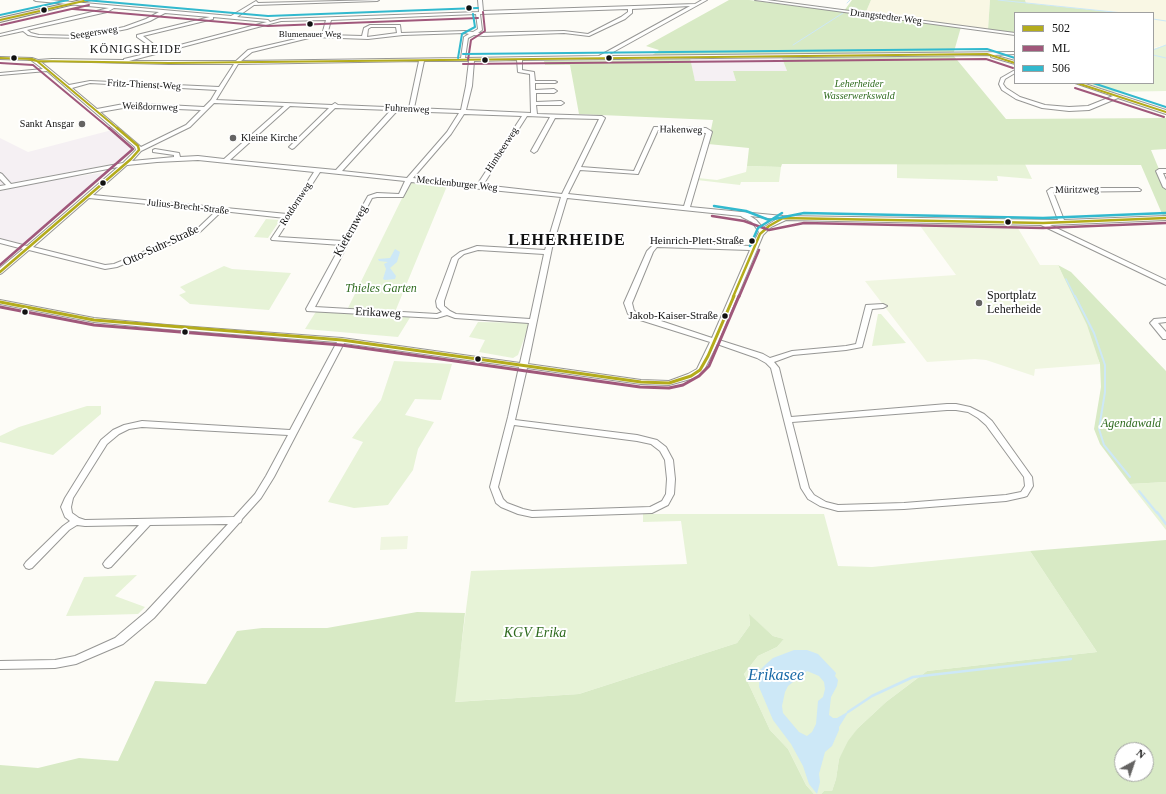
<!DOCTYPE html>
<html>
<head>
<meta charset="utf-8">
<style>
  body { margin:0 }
  #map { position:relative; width:1166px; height:794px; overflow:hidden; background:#fdfcf7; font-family:"Times New Roman",serif }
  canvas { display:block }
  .legend { position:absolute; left:1014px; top:12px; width:140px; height:72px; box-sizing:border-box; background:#fff; border:1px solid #a0a0a0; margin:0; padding:5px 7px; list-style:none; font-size:12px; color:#111 }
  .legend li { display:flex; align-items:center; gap:8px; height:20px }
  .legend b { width:20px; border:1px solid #a0a0a0 }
  .north { position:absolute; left:1114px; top:742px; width:40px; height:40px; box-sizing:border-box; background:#fff; border:1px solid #a0a0a0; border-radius:50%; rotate:40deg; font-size:11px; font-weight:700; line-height:16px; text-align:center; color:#111 }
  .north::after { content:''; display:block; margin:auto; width:14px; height:18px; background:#646362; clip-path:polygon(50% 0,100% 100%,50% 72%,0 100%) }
</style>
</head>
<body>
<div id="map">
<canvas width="1166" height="794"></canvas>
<ul class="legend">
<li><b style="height:5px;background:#b4ac1c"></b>502</li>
<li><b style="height:5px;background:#a0587b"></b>ML</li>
<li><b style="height:5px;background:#32b9ce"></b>506</li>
</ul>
<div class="north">N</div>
</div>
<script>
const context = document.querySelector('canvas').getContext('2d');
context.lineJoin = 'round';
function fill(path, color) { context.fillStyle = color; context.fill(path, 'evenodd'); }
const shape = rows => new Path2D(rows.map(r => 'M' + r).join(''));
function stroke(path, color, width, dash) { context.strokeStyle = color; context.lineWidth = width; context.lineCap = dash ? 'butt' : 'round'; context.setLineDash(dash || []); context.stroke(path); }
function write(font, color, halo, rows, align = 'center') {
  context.font = font + ' "Times New Roman",serif'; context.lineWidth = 4; context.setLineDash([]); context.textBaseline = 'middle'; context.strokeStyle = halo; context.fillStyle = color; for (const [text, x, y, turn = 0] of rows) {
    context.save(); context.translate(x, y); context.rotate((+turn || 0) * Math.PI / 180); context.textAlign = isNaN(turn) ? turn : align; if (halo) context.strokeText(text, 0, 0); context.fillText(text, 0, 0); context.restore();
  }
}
const industrial = shape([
  [689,58,782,58,787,71,733,71,736,81,695,81],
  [112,130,134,149,124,159,107,165,0,185,0,138,28,152],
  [100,173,104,174,29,242,22,244,0,238,0,191,44,181]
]);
const farmland = shape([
  [871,0,990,0,988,30,865,14],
  [1025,0,1166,0,1166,45,1153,48,1153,13,1123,13,1026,3]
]);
const green = shape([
  [1166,45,1166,91,1111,92,1084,83,1153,83,1153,49],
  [897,164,1025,164,1032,179,997,176,998,181,897,178],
  [747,166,781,167,779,182,741,182,740,185,697,180,698,178,717,180,746,172],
  [410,182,447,186,395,312,347,310],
  [266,219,280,220,268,238,254,237],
  [224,266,232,269,291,273,269,310,190,304,179,295,186,292,180,287],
  [317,310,411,316,398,337,305,329],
  [878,314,881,314,906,343,872,346],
  [478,322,530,323,518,355,513,358,479,352,485,340,469,337],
  [394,361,452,364,441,400,415,399,405,415,434,422,418,449,413,470,388,505,354,508,328,502,363,442,352,438,381,400],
  [87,406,101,406,101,414,53,455,0,442,0,436,19,427],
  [1166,482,1166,530,1130,484],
  [643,514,824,514,838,566,872,567,1030,551,1097,652,927,671,886,702,858,728,839,759,836,779,832,791,824,791,821,794,814,794,806,785,788,749,770,730,744,674,758,656,777,647,784,639,773,636,749,615,750,625,737,643,579,694,454,702,471,571,687,564,681,521,643,522],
  [137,575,115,596,145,607,138,614,66,616,84,577]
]);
const forest = shape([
  [729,0,749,0,961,27,953,55,1006,119,1166,118,1166,149,1151,150,1166,186,1166,216,1163,216,1141,165,782,164,781,167,747,166,749,148,708,144,713,120,579,114,570,65,545,65,544,61,646,60,659,50,646,46],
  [690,58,782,58,787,71,733,71,736,81,695,81],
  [852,0,871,0,865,14,844,11],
  [990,0,1025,0,1026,3,1123,13,1015,13,1015,33,988,30],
  [1058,265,1071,272,1166,371,1166,482,1130,484,1100,444,1094,429,1101,387,1100,364],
  [1166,540,1166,794,821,794,824,791,832,791,836,779,839,759,848,741,858,728,886,702,927,671,1097,652,1030,551],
  [1122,750,1146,750,1146,774,1122,774],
  [417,612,465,613,455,702,579,694,737,643,750,625,749,614,773,636,784,639,777,647,758,656,744,674,770,730,788,749,806,785,814,794,0,794,0,765,38,768,79,758,118,761,155,681,206,684,237,631,262,628,327,628]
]);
const pitch = shape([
  [918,223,1016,225,1040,265,1058,265,1087,325,1100,364,1035,369,1034,376,986,360,975,359,927,362,865,281,956,275],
  [408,536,407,549,380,550,381,537]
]);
const water = shape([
  [395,249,400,252,397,262,390,268,396,276,395,279,385,280,383,279,386,269,384,264,388,262,379,261,378,259,390,258],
  [794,650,807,650,818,654,836,673,835,676,838,680,837,686,831,697,829,715,833,718,837,718,849,711,839,727,839,730,832,746,825,752,819,774,820,782,817,794,809,784,803,766,791,744,773,720,759,687,760,670,765,665,773,658],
  [807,671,819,676,824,682,825,689,823,697,818,701,816,724,812,732,807,736,799,732,783,713,782,706,785,692,788,686]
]);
const streamFar3 = shape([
  [998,0,1123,13],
  [847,3,850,0],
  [1153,19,1166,21],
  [793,45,843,13],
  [1153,50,1166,45],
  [1153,55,1166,58]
]);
const streamFar2 = shape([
  [1066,279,1075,297]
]);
const streamFar1 = shape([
  [1075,296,1094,333,1105,365,1105,392,1099,429,1104,445,1130,477],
  [1139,491,1157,513]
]);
const stream = shape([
  [1157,512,1166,524],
  [848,712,872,696,913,677,1071,659]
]);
const minor = shape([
  [34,0,50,0,231,16,256,1,258,3,379,0,377,1,254,5,237,17,268,20,270,22,281,19,479,12,478,0,482,0,483,11,695,4,702,0,707,0,606,56,1015,52,1015,54,993,55,1015,61,1015,64,991,57,991,56,993,55,522,60,522,70,534,72,535,81,555,81,557,82,555,83,535,83,535,90,554,89,557,91,554,93,536,93,536,102,561,101,564,103,561,105,536,105,537,114,602,116,605,118,581,167,634,171,654,127,706,128,711,131,712,132,690,207,783,216,1058,220,1047,191,1051,188,1138,188,1141,190,1140,191,1053,192,1064,220,1166,216,1166,220,1050,225,1166,280,1166,285,1041,225,786,220,771,227,763,235,719,340,763,354,770,358,792,351,846,346,856,344,866,305,883,304,887,306,883,308,872,309,862,347,846,350,793,355,774,362,779,368,791,417,947,404,956,404,970,407,984,414,992,421,1032,477,1033,486,1027,496,1024,497,1006,501,904,509,838,511,820,506,808,499,801,488,771,368,766,363,757,358,717,344,703,372,694,378,669,385,641,384,527,368,515,420,637,435,657,440,666,447,673,460,675,479,674,494,668,505,652,513,532,517,518,514,501,507,496,503,490,487,508,417,519,367,344,343,274,477,261,498,242,519,241,522,239,523,154,618,123,644,76,664,55,668,0,669,0,661,55,660,75,656,115,638,146,612,228,524,150,525,111,567,108,568,105,567,103,564,105,561,139,525,85,526,77,525,69,530,32,568,29,569,26,568,24,565,26,562,63,526,70,521,65,517,61,507,65,498,101,440,113,430,124,425,142,421,290,430,337,342,167,329,94,322,0,304,0,300,94,318,167,325,342,338,520,363,529,323,455,318,447,315,437,318,307,311,306,309,341,245,272,240,271,239,285,218,222,211,200,232,117,267,105,269,29,250,2,273,0,274,0,268,23,249,0,243,0,239,27,246,118,167,0,190,0,186,6,185,0,179,0,173,2,174,11,184,123,163,136,150,135,147,47,71,0,75,0,73,43,69,31,60,0,59,0,57,32,58,38,60,52,59,124,60,124,59,157,51,137,37,137,35,210,17,165,13,150,21,127,29,81,38,39,37,28,35,23,31,0,36,0,34,109,8,36,1,34,0],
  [690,6,599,56,465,58,468,38,474,35,483,36,564,33,589,36,625,19,632,13,632,9,690,6],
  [114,8,159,12,146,19,124,27,81,36,39,35,31,33,27,30,107,12,114,8],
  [628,9,628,12,621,17,588,34,564,31,478,33,482,30,480,14,628,9],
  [476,14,478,29,473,32,465,31,401,33,400,25,370,25,364,28,362,36,327,35,331,20,476,14],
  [213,17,267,22,161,50,143,36,213,19,213,17],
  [326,20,322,35,313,35,248,50,236,61,129,61,281,21,326,20],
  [371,27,396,27,397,33,367,37,368,29,371,27],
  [465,33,469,34,464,37,461,58,241,61,252,52,313,37,368,39,403,35,465,33],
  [517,60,518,72,530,74,531,113,466,110,472,86,474,61,517,60],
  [52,61,169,64,234,64,219,87,90,81,69,85,41,62,52,61],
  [419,61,409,108,338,105,335,103,332,105,216,100,238,64,419,61],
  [424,61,469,61,466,86,461,110,414,108,424,61],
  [90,83,217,90,211,100,204,107,129,103,97,109,72,88,90,83],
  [214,103,284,106,224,159,198,156,180,157,179,153,155,149,153,150,153,152,174,155,174,157,132,161,141,151,190,127,214,103],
  [290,106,329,108,290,146,289,147,292,149,294,148,335,108,391,110,336,170,230,160,290,106],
  [129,107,201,110,186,125,141,147,100,112,129,107],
  [397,111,459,113,447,132,407,178,342,171,397,111],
  [464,114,522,116,477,185,413,178,451,134,464,114],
  [527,116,550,117,531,151,534,153,537,151,555,118,599,119,562,194,483,185,527,116],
  [658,130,706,133,684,206,568,194,580,170,638,174,658,130],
  [198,160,314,172,287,214,93,195,127,165,157,162,198,160],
  [320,172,405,181,399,194,377,193,368,196,343,241,278,237,320,172],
  [411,182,561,197,545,250,477,246,460,252,452,258,436,301,437,307,442,312,437,314,315,307,372,198,377,197,403,197,411,182],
  [89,198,216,211,196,230,114,264,105,265,33,247,89,198],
  [567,198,741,216,742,217,752,222,759,232,752,246,659,243,653,245,647,251,624,303,628,314,637,319,710,342,697,369,688,374,669,381,641,380,528,364,552,248,567,198],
  [750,216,777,219,763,228,756,220,750,216],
  [657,247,750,250,712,338,643,315,634,311,632,303,653,252,657,247],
  [478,250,544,254,530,319,456,314,450,311,444,306,444,301,458,259,464,254,478,250],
  [947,410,956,410,968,412,978,418,986,425,1024,477,1025,486,1021,492,1006,495,904,503,838,505,826,502,814,495,809,488,792,422,947,410],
  [514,425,637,441,651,444,660,451,665,460,667,479,666,494,662,501,650,507,532,511,523,509,507,503,503,499,498,487,514,425],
  [142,427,288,435,266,476,255,494,234,517,85,520,79,518,72,513,71,507,73,498,107,444,119,434,129,429,142,427],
  [755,0,767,0,1015,33,1015,35,755,0],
  [1015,70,1015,73,1005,79,1003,84,1006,88,1020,97,1045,105,1069,107,1088,106,1113,96,1075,83,1082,83,1166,110,1166,114,1118,98,1089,110,1069,111,1042,108,1016,99,1002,90,999,84,1001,78,1015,70],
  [1159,169,1166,169,1166,173,1163,173,1166,180,1166,189,1163,187,1156,171,1159,169],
  [1166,318,1166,322,1158,323,1166,332,1166,339,1163,339,1150,323,1154,319,1166,318]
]);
const major = shape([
  [81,0,91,0,0,22,0,18,81,0]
]);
const bus1Far2 = shape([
  [0,20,88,0],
  [0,58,32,59,37,61,169,63,987,54,1015,63],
  [27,59,37,61,118,129],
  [1077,83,1166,112]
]);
const bus1Far1 = shape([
  [0,272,131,159,139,150,138,146,117,128],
  [733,297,760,234,769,226,783,218,1043,223,1166,218]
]);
const bus1 = shape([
  [0,302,94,320,342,340,641,382,669,383,691,376,700,370,708,356,734,296]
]);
const bus2Far2 = shape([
  [73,9,268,26,478,18],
  [1,25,89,5],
  [468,60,471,40,485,31,483,12],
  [0,63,33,65,110,129],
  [463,64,986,59,1013,68],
  [1075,88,1164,117]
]);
const bus2Far1 = shape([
  [712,216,744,221,769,230,804,223,1043,228,1166,223],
  [0,265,133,149,109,128],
  [739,297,759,250]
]);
const bus2 = shape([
  [0,307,94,325,341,345,640,387,669,388,683,385,699,376,709,366,739,296]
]);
const bus3Far1 = shape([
  [85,0,268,16,478,8],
  [0,15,68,0],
  [463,54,987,49,1015,58],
  [458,58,462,34,475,27,473,14],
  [1093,83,1166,107]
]);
const bus3 = shape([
  [714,206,746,211,769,220,804,213,1043,218,1166,213],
  [750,246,758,228,782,213]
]);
const markers = [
  [469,8,3.5,"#111"],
  [44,10,3.5,"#111"],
  [310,24,3.5,"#111"],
  [14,58,3.5,"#111"],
  [609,58,3.5,"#111"],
  [485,60,3.5,"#111"],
  [82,124,4,"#646362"],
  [233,138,4,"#646362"],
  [103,183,3.5,"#111"],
  [1008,222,3.5,"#111"],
  [752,241,3.5,"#111"],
  [979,303,4,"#646362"],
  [25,312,3.5,"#111"],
  [725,316,3.5,"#111"],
  [185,332,3.5,"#111"],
  [478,359,3.5,"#111"]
];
const farBusnames = [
  ["Blumenauer Weg",310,35]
];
const farStreetnames = [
  ["Drangstedter Weg",886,17,7],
  ["Seegersweg",94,33,-9],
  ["Fritz-Thienst-Weg",144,85,3],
  ["Weißdornweg",150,107,2],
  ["Fuhrenweg",407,109,3],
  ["Hakenweg",681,130,1],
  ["Himbeerweg",502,150,-57],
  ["Mecklenburger Weg",457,184,6],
  ["Müritzweg",1077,190,-1],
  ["Rotdornweg",296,204,-57],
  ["Julius-Brecht-Straße",188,207,6]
];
const farParknames = [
  ["Leherheider",859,84],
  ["Wasserwerkswald",859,96]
];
const farPoinames = [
  ["Sankt Ansgar",74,124],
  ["Kleine Kirche",241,138,"left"]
];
const busNames = [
  ["Heinrich-Plett-Straße",744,241],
  ["Jakob-Kaiser-Straße",718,316]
];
const farQuarternames = [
  ["KÖNIGSHEIDE",136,50]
];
const streetNames = [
  ["Kiefernweg",351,231,-61],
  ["Otto-Suhr-Straße",161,246,-25],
  ["Erikaweg",378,313,3]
];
const parkNames = [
  ["Thieles Garten",381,289],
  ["Agendawald",1131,424]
];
const poiNames = [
  ["Sportplatz",987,296],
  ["Leherheide",987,310]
];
const nearParknames = [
  ["KGV Erika",535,633]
];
const districtNames = [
  ["LEHERHEIDE",567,241]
];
const nearWaternames = [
  ["Erikasee",776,676]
];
fill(industrial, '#f5f0f3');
fill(farmland, '#f9f7e4');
fill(green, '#e7f3d7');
fill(forest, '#d8eac5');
fill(pitch, '#f0f6e1');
fill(water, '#cde8f7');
stroke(streamFar3, '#cde8f7', 1);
stroke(streamFar2, '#cde8f7', 1.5);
stroke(streamFar1, '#cde8f7', 2);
stroke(stream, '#cde8f7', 2.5);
stroke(minor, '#979795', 2);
stroke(major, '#858482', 2);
fill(minor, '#fffffe');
fill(major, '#ede9dc');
stroke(bus1Far2, '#b4ac1c', 2);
stroke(bus1Far1, '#b4ac1c', 2.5);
stroke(bus1, '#b4ac1c', 3);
stroke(bus2Far2, '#a0587b', 2);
stroke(bus2Far1, '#a0587b', 2.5);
stroke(bus2, '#a0587b', 3);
stroke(bus3Far1, '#32b9ce', 2);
stroke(bus3, '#32b9ce', 2.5);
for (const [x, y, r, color] of markers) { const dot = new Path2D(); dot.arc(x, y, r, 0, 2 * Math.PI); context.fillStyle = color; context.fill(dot); stroke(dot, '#fff', 1.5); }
write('9px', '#111', '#fff', farBusnames);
write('10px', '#111', '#fff', farStreetnames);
write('italic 10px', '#2f6b1f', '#fff', farParknames);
write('10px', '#111', '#fff', farPoinames, 'right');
write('11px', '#111', '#fff', busNames, 'right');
context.letterSpacing = '1px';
write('12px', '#111', '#fff', farQuarternames);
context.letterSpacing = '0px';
write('12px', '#111', '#fff', streetNames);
write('italic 12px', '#2f6b1f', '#fff', parkNames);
write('12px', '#111', '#fff', poiNames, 'left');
write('italic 14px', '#2f6b1f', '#fff', nearParknames);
context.letterSpacing = '1px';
write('bold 16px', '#111', '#fff', districtNames);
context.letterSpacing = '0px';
write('italic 16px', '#1768a6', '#fff', nearWaternames);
</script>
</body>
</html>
